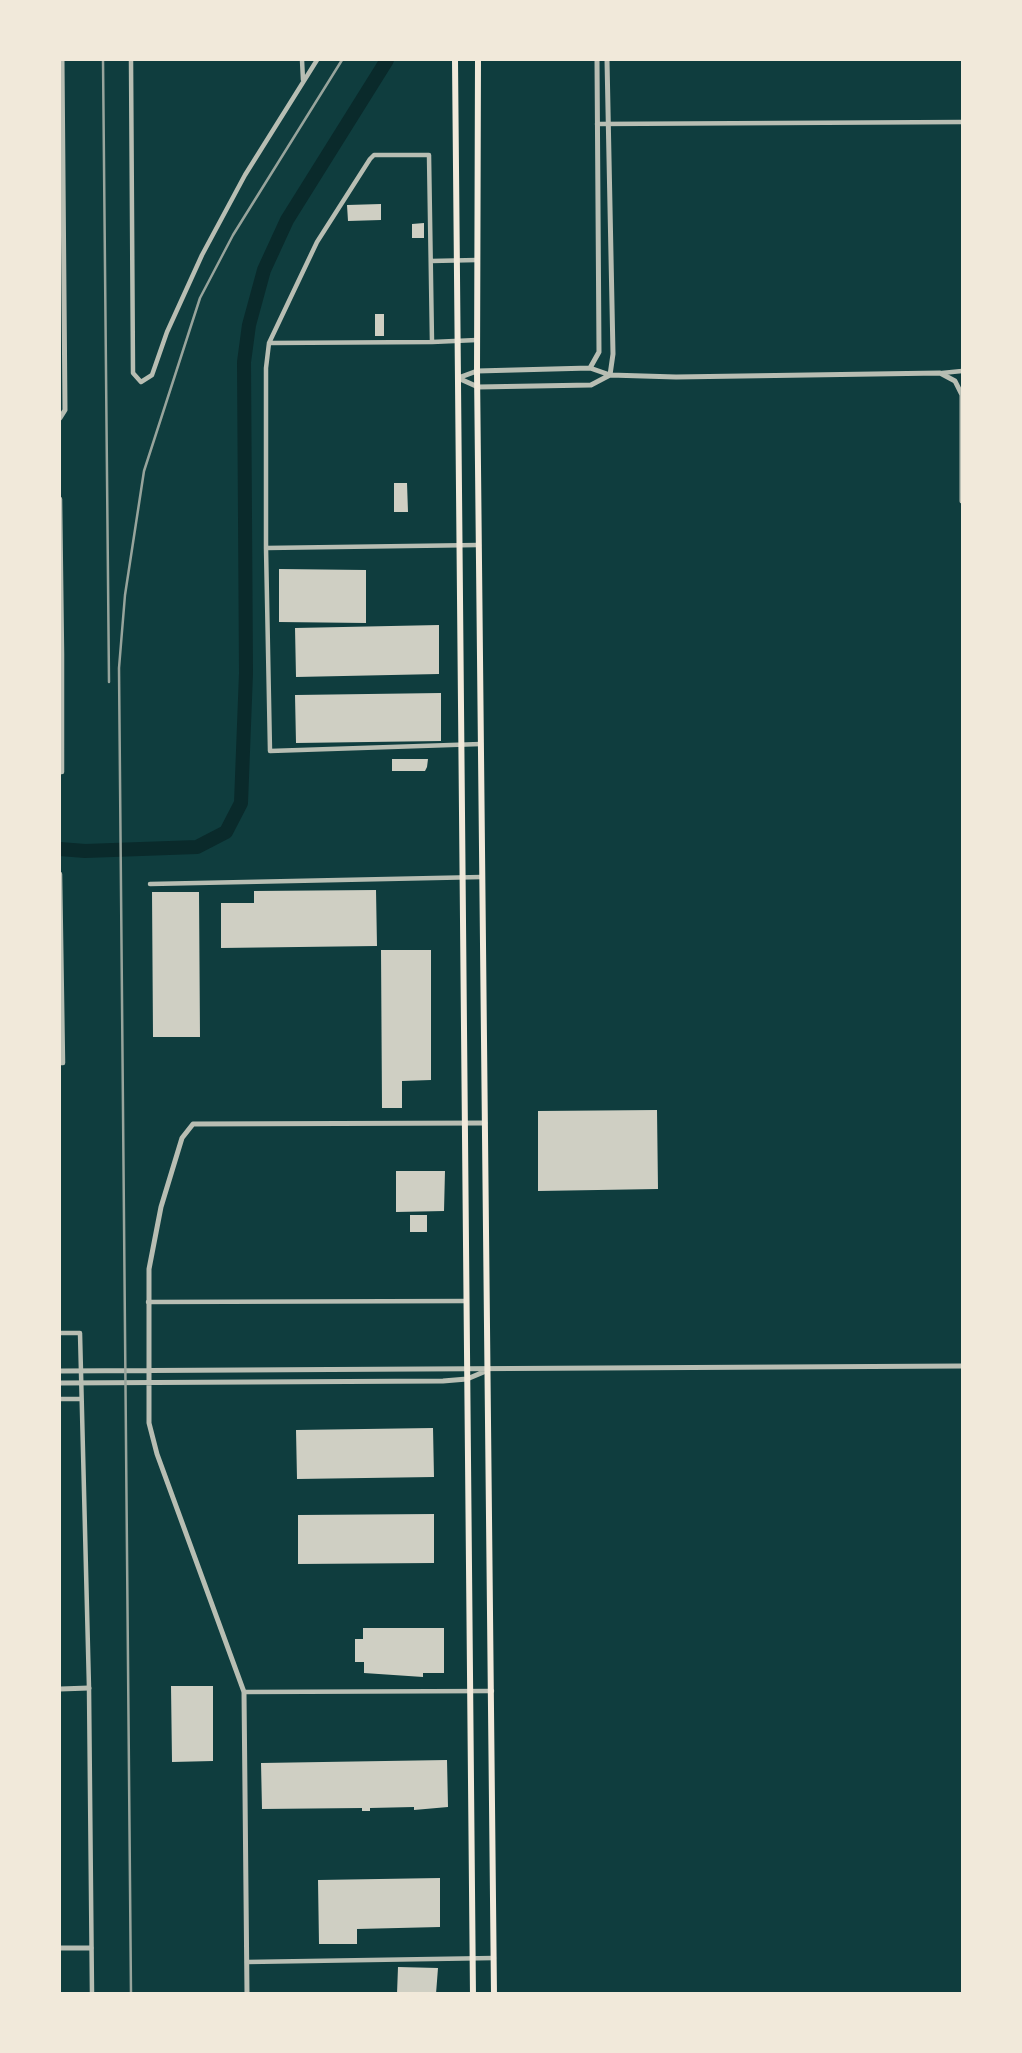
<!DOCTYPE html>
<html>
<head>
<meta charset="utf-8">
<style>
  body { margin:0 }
  #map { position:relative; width:1022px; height:2053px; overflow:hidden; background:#0f3d3e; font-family:Helvetica,sans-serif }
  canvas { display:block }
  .frame { position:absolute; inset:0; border:61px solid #f1e9da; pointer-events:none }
</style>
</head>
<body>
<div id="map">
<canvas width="1022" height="2053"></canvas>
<div class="frame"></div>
</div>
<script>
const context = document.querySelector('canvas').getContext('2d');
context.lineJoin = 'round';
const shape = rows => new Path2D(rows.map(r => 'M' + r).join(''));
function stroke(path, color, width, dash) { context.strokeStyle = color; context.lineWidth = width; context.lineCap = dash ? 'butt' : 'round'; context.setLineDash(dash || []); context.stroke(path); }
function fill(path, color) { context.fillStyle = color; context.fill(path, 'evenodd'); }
const river = shape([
  [60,849,85,851,197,847,226,832,241,803,246,673,244,362,249,325,264,270,287,220,387,60]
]);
const building = shape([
  [381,204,381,220,348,221,347,205],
  [424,223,424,238,412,238,412,224],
  [375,314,384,314,384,336,375,336],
  [394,483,407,483,408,512,394,512],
  [279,569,366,570,366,623,279,622],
  [439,625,439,674,296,677,295,628],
  [441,693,441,741,296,743,295,695],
  [392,759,428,759,427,767,425,771,392,771],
  [376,890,377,946,221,948,221,903,254,903,254,891],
  [152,892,199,892,200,1037,153,1037],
  [381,950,431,950,431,1080,402,1081,402,1108,382,1108],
  [657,1110,658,1189,538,1191,538,1111],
  [396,1171,445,1171,444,1211,396,1212],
  [410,1215,427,1215,427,1232,410,1232],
  [433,1428,434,1477,297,1479,296,1430],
  [434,1514,434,1563,298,1564,298,1515],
  [363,1628,444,1628,444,1673,423,1673,423,1677,364,1673,364,1662,355,1662,355,1639,363,1639],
  [171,1686,213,1686,213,1761,172,1762],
  [447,1760,448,1807,414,1810,414,1807,370,1808,370,1811,362,1811,362,1808,262,1809,261,1763],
  [440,1878,440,1927,357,1929,357,1944,319,1944,318,1880],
  [398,1967,438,1968,436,1994,397,1994]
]);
const minor = shape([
  [131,60,133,373,141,382,152,375,167,332,202,255,245,175,317,60],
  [302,60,303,80],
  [597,124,962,122],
  [431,261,477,260],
  [432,342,477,340],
  [269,343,432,342,429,155,374,155,370,159,317,242,269,343,266,368,266,548,270,751,481,744],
  [942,373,962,371],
  [60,499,62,654,62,772,60,772],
  [266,548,479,545],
  [60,874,63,1063,60,1063],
  [150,884,482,877],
  [148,1302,466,1301],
  [60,1333,80,1333,89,1688,92,1994],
  [60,1399,81,1399],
  [244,1692,492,1691],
  [247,1962,494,1958]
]);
const tertiary = shape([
  [590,368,599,352,597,60],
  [458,378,477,371,590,368,610,375,676,377,940,373,955,381,962,395,962,501],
  [458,378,478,387,591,385,610,375,613,354,607,60],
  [60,418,65,410,62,60],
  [60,1371,962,1366],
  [60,1383,443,1381,467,1379,486,1371],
  [60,1689,89,1688],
  [60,1948,91,1948],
  [247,1994,244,1692,157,1454,149,1423,149,1269,161,1207,182,1138,193,1124,485,1123]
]);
const secondary = shape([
  [455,60,473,1994],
  [478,60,477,371,494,1994]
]);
const rail = shape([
  [103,60,109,682],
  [131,1994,119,668,125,595,144,471,200,298,233,235,342,60]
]);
stroke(river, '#0a2a2b', 14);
fill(building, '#cfcfc3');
stroke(minor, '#b8beb3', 4.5);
stroke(tertiary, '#b8beb3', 5);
stroke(secondary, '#f1e9da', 6);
stroke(rail, '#97a49c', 2.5);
</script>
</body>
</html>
